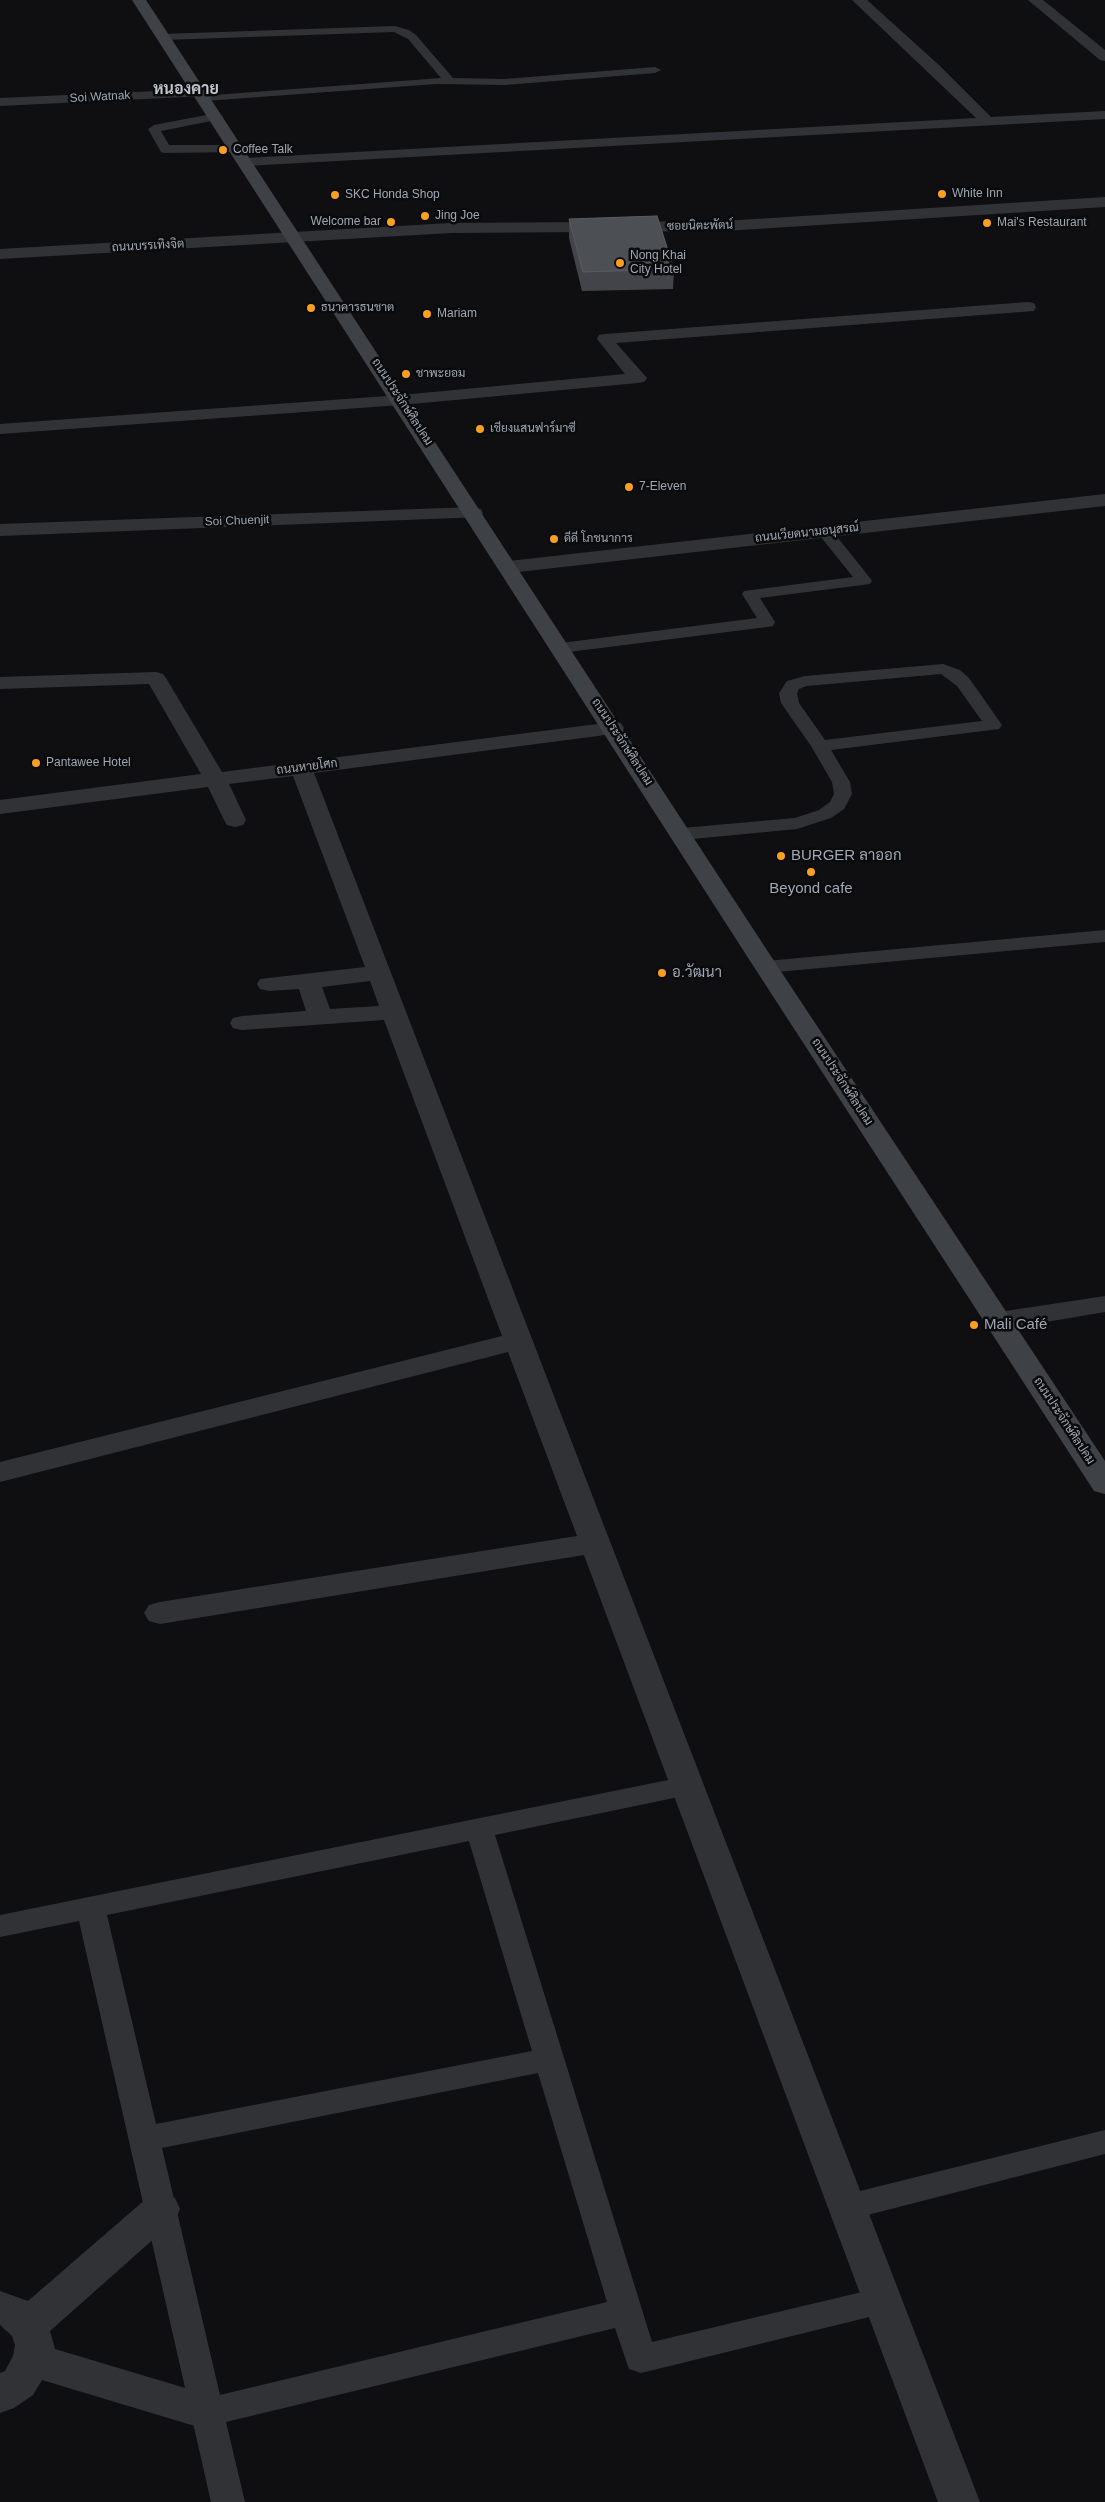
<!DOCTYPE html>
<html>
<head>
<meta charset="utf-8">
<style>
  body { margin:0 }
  canvas { display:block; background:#0f0f11 }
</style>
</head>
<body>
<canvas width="1105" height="2502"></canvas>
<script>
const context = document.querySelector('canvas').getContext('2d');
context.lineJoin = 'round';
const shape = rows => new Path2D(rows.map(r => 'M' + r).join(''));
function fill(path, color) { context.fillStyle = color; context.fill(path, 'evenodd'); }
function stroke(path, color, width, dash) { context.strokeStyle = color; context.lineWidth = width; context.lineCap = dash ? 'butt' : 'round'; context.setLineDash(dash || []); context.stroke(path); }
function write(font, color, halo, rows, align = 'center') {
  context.font = font + ' Helvetica,Sarabun,sans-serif'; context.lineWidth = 5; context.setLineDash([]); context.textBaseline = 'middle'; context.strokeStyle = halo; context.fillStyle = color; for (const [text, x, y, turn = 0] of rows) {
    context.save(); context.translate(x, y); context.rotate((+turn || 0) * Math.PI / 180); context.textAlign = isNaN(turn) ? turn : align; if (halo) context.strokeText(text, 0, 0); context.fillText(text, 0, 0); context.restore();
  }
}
const lane = shape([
  [395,26,409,30,416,35,453,78,505,79,655,67,661,70,655,73,505,85,436,84,205,101,199,98,201,96,441,78,408,39,394,32,163,40,157,37,163,34,395,26],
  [217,113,223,117,221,119,161,131,169,145,237,145,243,149,241,152,165,153,161,152,148,129,154,125,217,113],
  [824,526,830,528,870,578,872,581,870,584,760,598,775,622,773,626,767,627,561,653,555,652,553,648,555,644,561,643,757,618,742,594,744,591,853,577,816,531,824,526],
  [943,664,960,670,969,678,1002,725,999,729,831,750,850,782,852,794,844,809,831,818,797,829,682,840,675,838,673,834,675,830,682,828,795,818,819,810,830,802,834,794,832,782,811,746,781,703,779,693,787,681,805,676,943,664],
  [941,674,957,686,982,721,825,740,799,703,797,693,799,689,807,686,941,674],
  [1105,930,1105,942,766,973,759,971,756,967,759,963,766,961,1105,930],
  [688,1776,698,1779,702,1786,698,1793,495,1835,652,2342,883,2287,894,2291,899,2301,894,2311,641,2373,629,2369,615,2328,226,2422,245,2502,211,2502,79,1921,0,1937,0,1915,688,1776],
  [469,1841,532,2051,156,2124,107,1915,469,1841],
  [538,2073,607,2302,220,2395,162,2148,538,2073],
  [1105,2130,1105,2154,848,2220,837,2216,832,2207,837,2198,848,2194,1105,2130]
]);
const street = shape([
  [852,0,867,0,940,66,991,117,1105,111,1105,119,246,166,239,162,246,158,976,118,852,0],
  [1028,0,1043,0,1105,50,1105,61,1100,60,1028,0],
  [201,89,206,90,208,93,206,96,0,106,0,98,201,89],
  [1105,197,1105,207,724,231,451,233,0,259,0,249,451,223,724,221,1105,197],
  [1028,302,1034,303,1036,307,1034,311,616,343,647,378,644,382,638,383,401,405,0,434,0,424,401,395,625,374,597,339,599,335,605,334,1028,302],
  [1105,494,1105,506,509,573,502,571,499,567,502,563,509,561,1105,494],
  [474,507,481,509,483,513,481,517,0,536,0,524,474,507],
  [156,672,163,674,166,678,222,772,613,722,621,723,624,728,621,733,613,734,314,773,980,2502,938,2502,584,1555,160,1624,149,1621,144,1613,149,1605,160,1602,577,1536,508,1352,0,1482,0,1462,502,1336,384,1020,242,1030,233,1028,230,1023,233,1018,242,1016,306,1011,299,989,269,991,260,989,257,984,260,979,365,967,293,776,229,784,246,820,243,825,235,827,227,825,224,820,208,787,0,814,0,800,201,774,149,684,0,689,0,677,156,672],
  [370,981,379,1006,330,1009,322,987,370,981],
  [1105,1296,1105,1312,999,1330,989,1327,985,1321,989,1315,999,1312,1105,1296],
  [161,2193,175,2198,180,2209,175,2220,50,2331,55,2349,222,2399,228,2412,222,2425,208,2430,42,2380,33,2395,14,2408,0,2413,0,2373,5,2371,13,2356,15,2345,12,2336,0,2325,0,2291,28,2301,147,2198,161,2193]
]);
const secondary = shape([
  [132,0,146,0,778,967,1105,1461,1105,1494,1094,1491,754,967,132,0]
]);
const wall = shape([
  [569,219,674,269,673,289,582,291,569,238]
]);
const building = shape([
  [657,216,674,269,583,272,569,219,657,216]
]);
const markers = [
  [223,150,5,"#faa01e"],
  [942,194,5,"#faa01e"],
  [335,195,5,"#faa01e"],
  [425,216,5,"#faa01e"],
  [391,222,5,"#faa01e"],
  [987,223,5,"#faa01e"],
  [620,263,5,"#faa01e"],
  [311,308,5,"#faa01e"],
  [427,314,5,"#faa01e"],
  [406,374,5,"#faa01e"],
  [480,429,5,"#faa01e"],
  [629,487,5,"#faa01e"],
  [554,539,5,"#faa01e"],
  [36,763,5,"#faa01e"],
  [781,856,5,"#faa01e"],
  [811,872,5,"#faa01e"],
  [662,973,5,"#faa01e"],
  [974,1325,5,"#faa01e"]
];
const farStreetnames = [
  ["Soi Watnak",100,97,-3],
  ["ซอยนิตะพัตน์",700,226,-1],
  ["ถนนบรรเทิงจิต",148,246,-3],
  ["ถนนประจักษ์ศิลปคม",402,402,57],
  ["Soi Chuenjit",237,521,-2],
  ["ถนนเวียดนามอนุสรณ์",807,533,-6],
  ["ถนนประจักษ์ศิลปคม",622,742,57],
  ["ถนนหายโศก",307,767,-7],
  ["ถนนประจักษ์ศิลปคม",842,1082,57],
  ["ถนนประจักษ์ศิลปคม",1064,1421,57]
];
const farPoinames = [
  ["Coffee Talk",233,150],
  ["White Inn",952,194],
  ["SKC Honda Shop",345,195],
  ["Jing Joe",435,216],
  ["Welcome bar",381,222,"right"],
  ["Mai's Restaurant",997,223],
  ["Nong Khai",630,256],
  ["City Hotel",630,270],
  ["ธนาคารธนชาต",321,308],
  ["Mariam",437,314],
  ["ชาพะยอม",416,374],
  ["เชียงแสนฟาร์มาซี",490,429],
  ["7-Eleven",639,487],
  ["ดีดี โภชนาการ",564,539],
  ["Pantawee Hotel",46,763]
];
const poiNames = [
  ["BURGER ลาออก",791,856],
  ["Beyond cafe",811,889,"center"],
  ["อ.วัฒนา",672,973],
  ["Mali Café",984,1325]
];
const farDistrictnames = [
  ["หนองคาย",186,90]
];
fill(lane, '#303236');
fill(street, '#303236');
fill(secondary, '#3e4146');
fill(wall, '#424449');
fill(building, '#4c4f54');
stroke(building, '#595d63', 1);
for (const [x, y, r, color] of markers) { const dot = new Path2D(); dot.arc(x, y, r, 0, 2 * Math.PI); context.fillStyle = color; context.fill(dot); stroke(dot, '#0a0b0c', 2); }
write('12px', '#a0a7b3', '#0a0b0c', farStreetnames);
write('12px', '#a0a7b3', '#0a0b0c', farPoinames, 'left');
write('15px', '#a0a7b3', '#0a0b0c', poiNames, 'left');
write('bold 16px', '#c1c5ce', '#0a0b0c', farDistrictnames);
</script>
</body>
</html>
